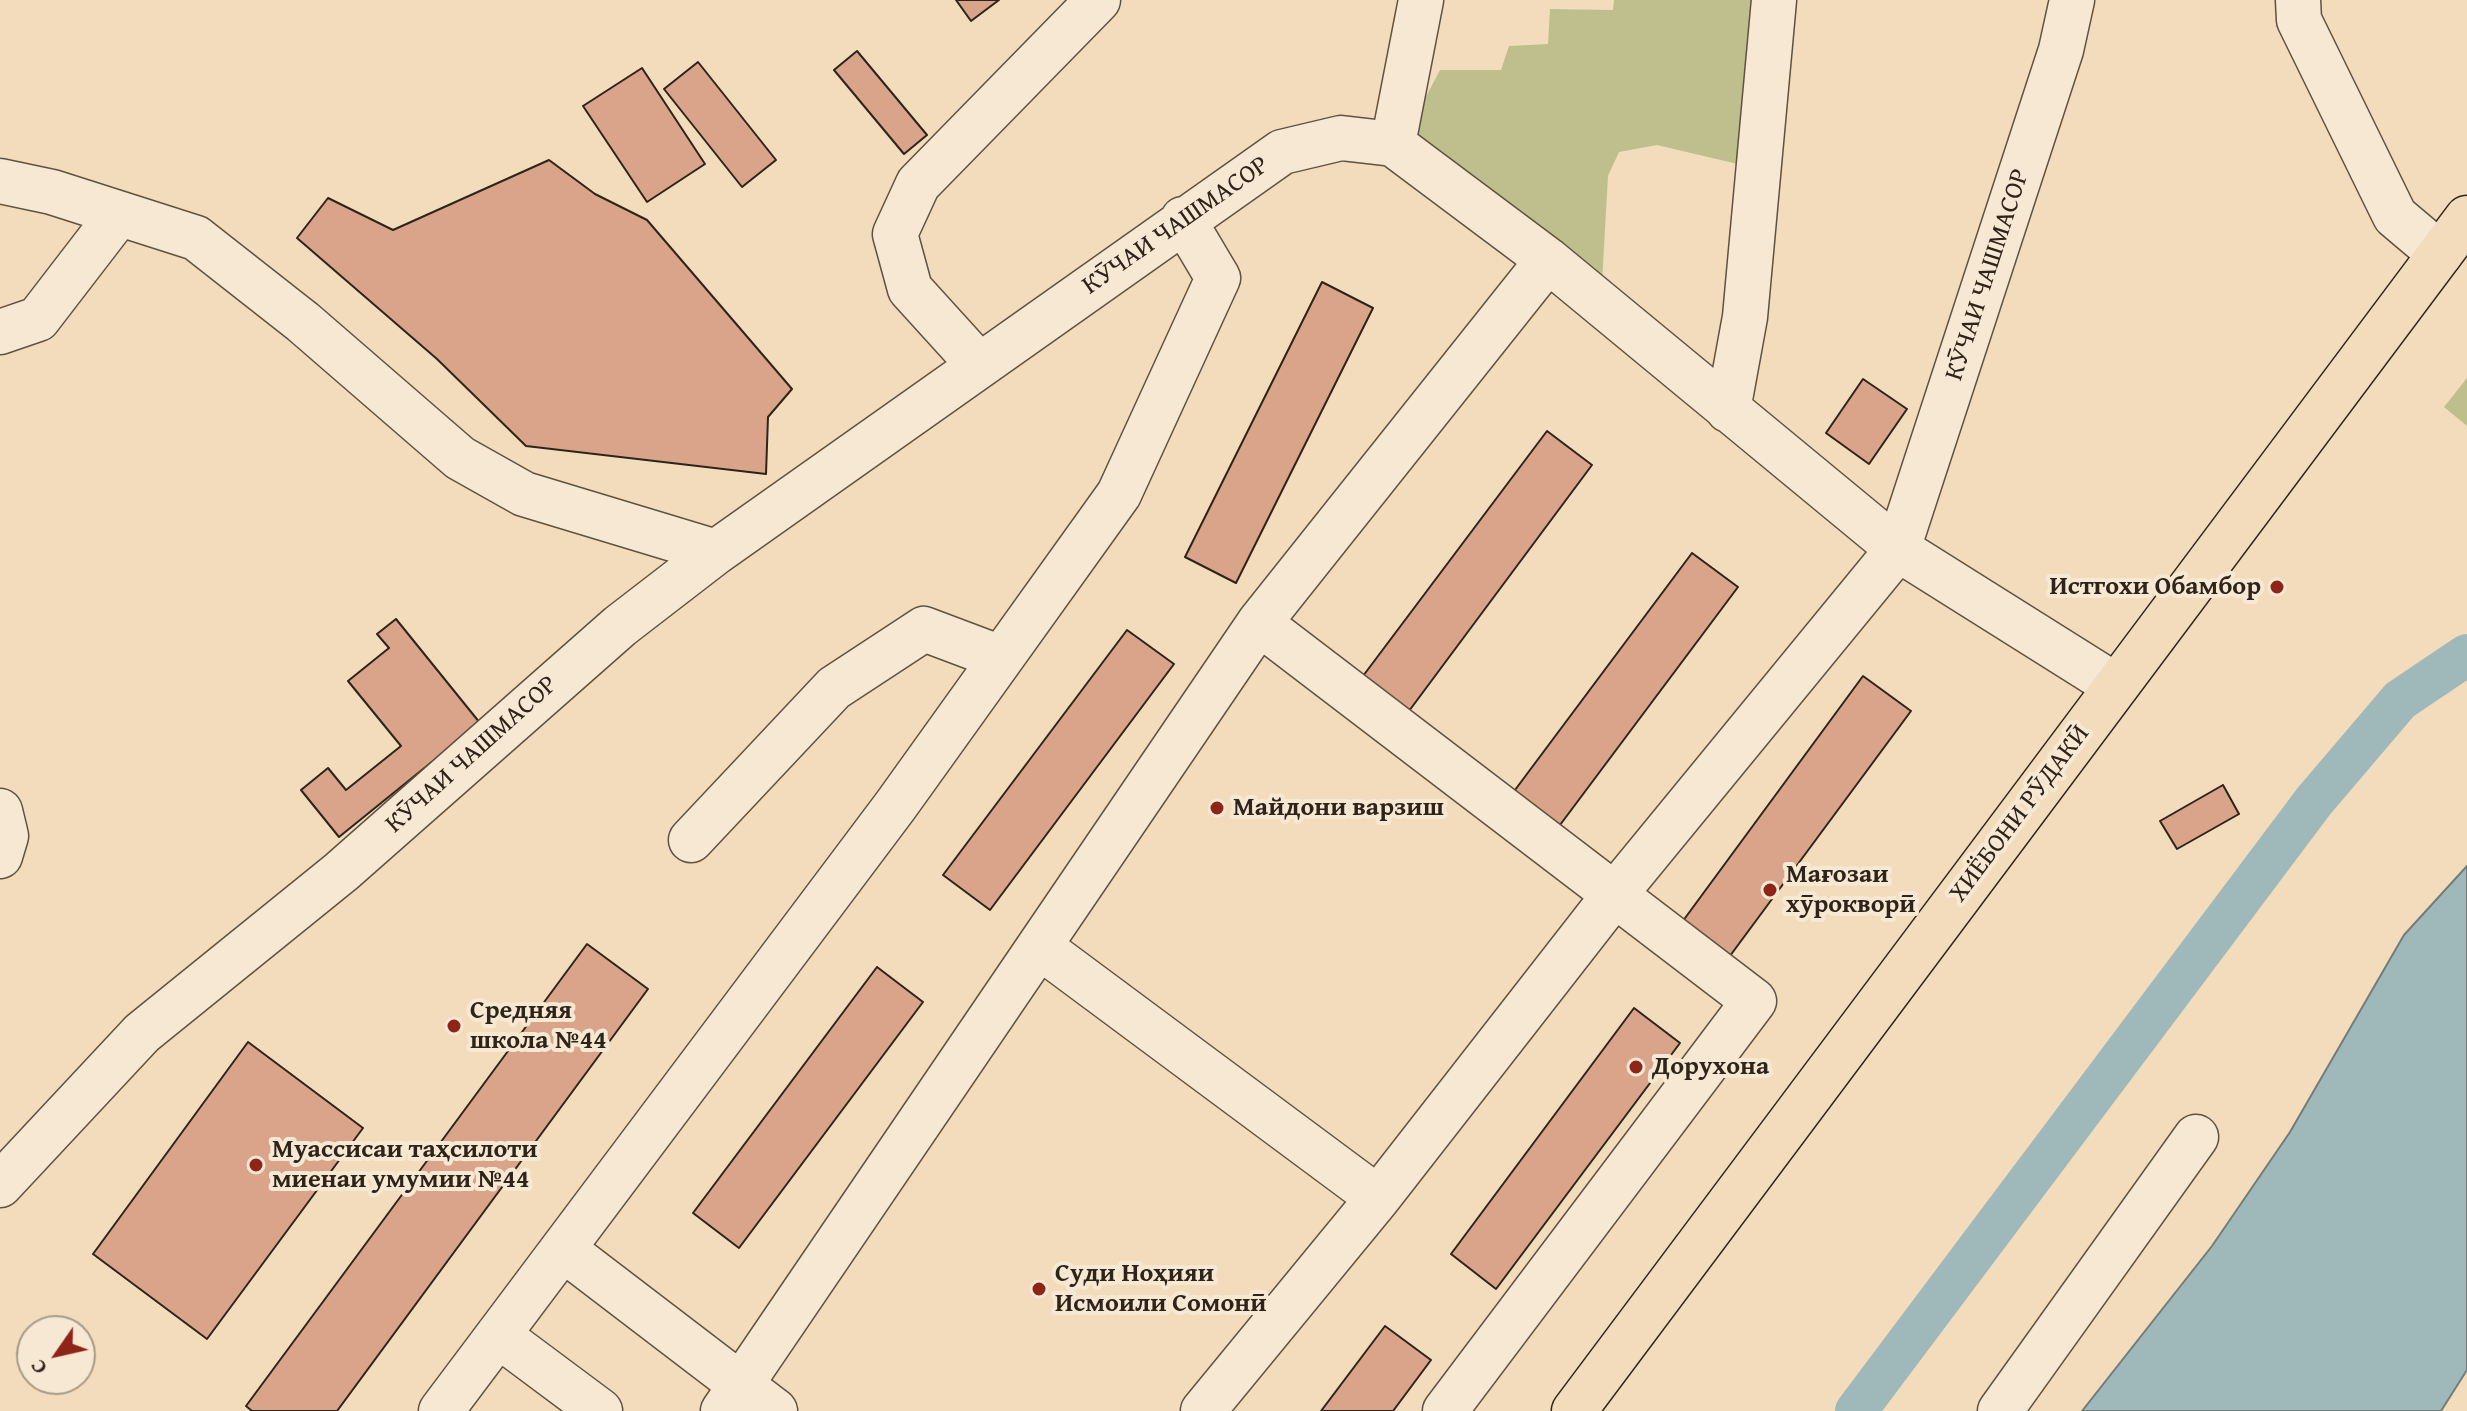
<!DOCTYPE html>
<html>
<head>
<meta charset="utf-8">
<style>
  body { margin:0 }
  #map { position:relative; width:2467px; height:1411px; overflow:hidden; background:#f2dcbc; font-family:"Gentium Book Plus",serif }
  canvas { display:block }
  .north { position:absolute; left:16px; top:1315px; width:80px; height:80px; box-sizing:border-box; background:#f7e8d3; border:2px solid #a79a89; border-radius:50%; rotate:236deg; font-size:22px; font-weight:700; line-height:32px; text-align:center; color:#2e2419 }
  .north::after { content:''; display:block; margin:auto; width:28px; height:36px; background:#8f2418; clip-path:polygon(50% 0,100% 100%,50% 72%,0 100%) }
</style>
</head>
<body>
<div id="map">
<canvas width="2467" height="1411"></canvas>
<div class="north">С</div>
</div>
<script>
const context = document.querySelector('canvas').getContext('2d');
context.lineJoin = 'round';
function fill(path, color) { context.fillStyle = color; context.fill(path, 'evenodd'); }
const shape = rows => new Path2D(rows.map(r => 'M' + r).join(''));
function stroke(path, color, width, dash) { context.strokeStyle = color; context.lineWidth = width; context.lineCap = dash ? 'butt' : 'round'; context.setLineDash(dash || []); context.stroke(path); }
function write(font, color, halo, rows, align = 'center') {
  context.font = font + ' "Gentium Book Plus",serif'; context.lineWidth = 8; context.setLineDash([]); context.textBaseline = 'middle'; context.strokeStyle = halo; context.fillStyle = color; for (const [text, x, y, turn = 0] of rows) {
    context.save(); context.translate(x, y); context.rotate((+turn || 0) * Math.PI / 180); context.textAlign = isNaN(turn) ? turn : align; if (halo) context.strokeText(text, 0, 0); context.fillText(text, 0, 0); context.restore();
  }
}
const green = shape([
  [1614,0,1753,0,1746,166,1657,145,1619,152,1608,176,1602,282,1394,157,1440,70,1501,70,1509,46,1548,44,1550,9,1613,10],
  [2467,378,2467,426,2444,407]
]);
const water = shape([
  [2467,866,2467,1370,2441,1411,2082,1411,2212,1246,2290,1132,2404,935,2467,866]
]);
const canal = shape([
  [1856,1411,2314,801,2400,700,2467,655]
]);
const building = shape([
  [956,0,999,0,971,21,956,0],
  [857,51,927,135,904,154,834,70,857,51],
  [698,62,776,160,742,187,664,89,698,62],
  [642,68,705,164,647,202,583,106,642,68],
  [549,160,595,194,647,220,792,389,768,417,766,474,526,446,437,359,297,238,328,198,393,230,549,160],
  [1322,282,1373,308,1236,583,1185,557,1322,282],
  [1863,379,1907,409,1869,464,1826,433,1863,379],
  [1547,431,1592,465,1409,711,1363,676,1547,431],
  [1692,553,1738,587,1554,833,1509,798,1692,553],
  [396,619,480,723,339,837,301,790,328,768,346,790,401,746,348,681,389,648,377,634,396,619],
  [1127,630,1174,664,990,910,943,875,1127,630],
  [1863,676,1911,711,1724,964,1677,929,1863,676],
  [2223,785,2239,814,2177,849,2160,821,2223,785],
  [587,944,648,989,337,1411,252,1411,246,1406,587,944],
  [877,967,923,1002,739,1248,693,1213,877,967],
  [1634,1008,1680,1043,1496,1289,1451,1254,1634,1008],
  [248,1042,363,1128,207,1339,93,1254,248,1042],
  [1385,1326,1431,1360,1393,1411,1321,1411,1385,1326]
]);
const minor = shape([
  [2298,0,2299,20,2395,216,2440,254],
  [1393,144,1421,0],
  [0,181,52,192,196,238,303,322,460,458,524,494,716,552],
  [0,332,38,319,118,215],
  [979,365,910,289,895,234,918,184,1098,0],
  [1728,410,1745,317,1774,0],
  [1259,623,1754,1001,1445,1411],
  [0,811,6,836,0,856],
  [691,840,834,688,924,629,1001,658],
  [1040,947,1378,1198,1203,1411],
  [0,1185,142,1033,341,872,620,626,716,552,1282,152,1341,138,1393,144,1548,260,1898,549,2116,686],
  [1378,1198,1615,894,1898,549,2061,50,2072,0],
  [563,1249,775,1411],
  [498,1335,600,1411],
  [441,1411,896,805,1119,494,1218,278,1183,219],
  [723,1411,1259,623,1548,260],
  [2000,1411,2196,1137]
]);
const highway = shape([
  [1574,1411,2467,218]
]);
const markers = [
  [2277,587,8,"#8f2418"],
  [1217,808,8,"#8f2418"],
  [1770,890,8,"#8f2418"],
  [454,1026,8,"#8f2418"],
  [1636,1067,8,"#8f2418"],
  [256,1165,8,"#8f2418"],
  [1039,1289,8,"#8f2418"]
];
const streetNames = [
  ["КӮЧАИ ЧАШМАСОР",1176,226,-35],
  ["КӮЧАИ ЧАШМАСОР",1988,275,-72],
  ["КӮЧАИ ЧАШМАСОР",472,755,-42],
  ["ХИЁБОНИ РӮДАКӢ",2020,814,-53]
];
const poiNames = [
  ["Истгохи Обамбор",2261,587,"right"],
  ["Майдони варзиш",1233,808],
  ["Мағозаи",1786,875],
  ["хӯрокворӣ",1786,905],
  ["Средняя",470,1011],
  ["школа №44",470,1041],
  ["Дорухона",1652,1067],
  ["Муассисаи таҳсилоти",272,1150],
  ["миенаи умумии №44",272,1180],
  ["Суди Ноҳияи",1055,1274],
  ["Исмоили Сомонӣ",1055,1304]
];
fill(green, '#bfbf8d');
fill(water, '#9fb9ba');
stroke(water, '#727d7a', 2);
stroke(canal, '#9fb9ba', 42);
fill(building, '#d9a489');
stroke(building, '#2e2419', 2);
stroke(minor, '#5f5242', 47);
stroke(highway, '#2e2419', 47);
stroke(minor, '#f7e8d3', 44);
stroke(highway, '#f2dcbc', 44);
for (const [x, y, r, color] of markers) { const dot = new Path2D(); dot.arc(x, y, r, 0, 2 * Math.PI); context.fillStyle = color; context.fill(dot); stroke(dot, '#f7e8d3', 3); }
write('26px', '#2e2419', '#f7e8d3', streetNames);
write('bold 26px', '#2e2419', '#f7e8d3', poiNames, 'left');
</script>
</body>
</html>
